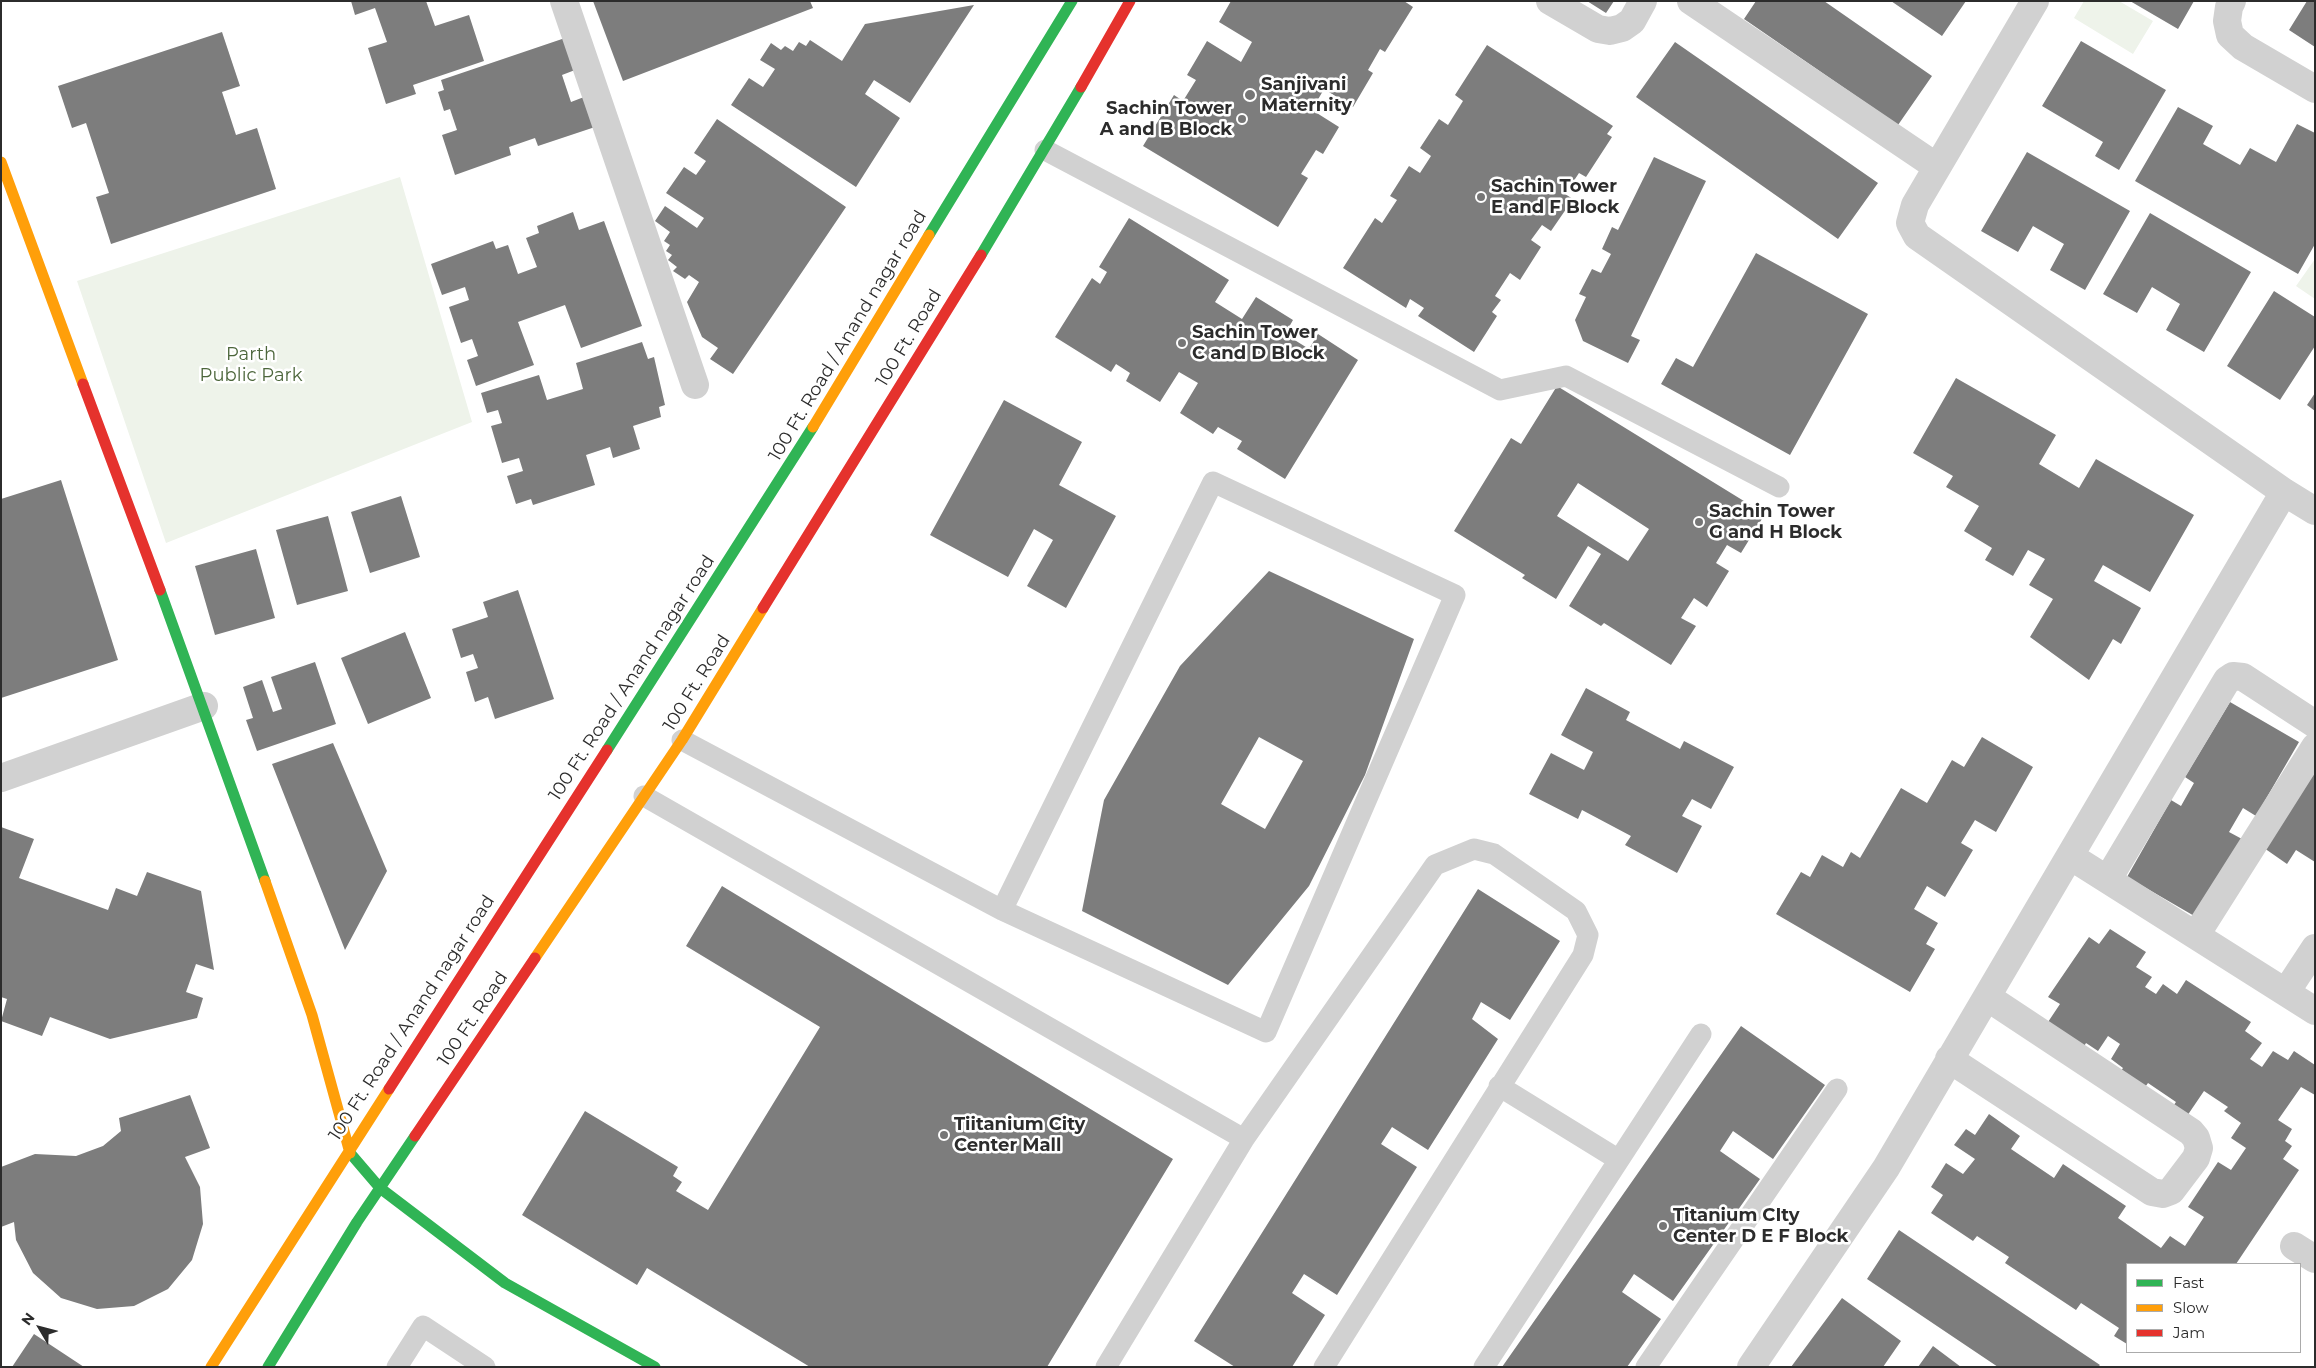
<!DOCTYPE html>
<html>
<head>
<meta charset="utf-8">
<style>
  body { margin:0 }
  #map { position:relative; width:2316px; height:1368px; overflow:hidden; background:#fff; font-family:Montserrat,sans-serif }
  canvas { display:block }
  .frame { position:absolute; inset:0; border:2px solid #2c2c2c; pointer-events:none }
  .legend { position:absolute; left:2126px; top:1263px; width:175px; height:90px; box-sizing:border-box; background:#fff; border:1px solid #ababab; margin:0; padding:6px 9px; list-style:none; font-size:15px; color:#2c2c2c }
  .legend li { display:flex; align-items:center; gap:10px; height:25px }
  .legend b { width:25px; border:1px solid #ababab }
  .north { position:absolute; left:15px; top:1303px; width:50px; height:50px; -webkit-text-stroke:4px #fff; paint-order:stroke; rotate:307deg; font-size:14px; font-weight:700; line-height:20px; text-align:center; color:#2c2c2c }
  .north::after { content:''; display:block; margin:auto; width:18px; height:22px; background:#2c2c2c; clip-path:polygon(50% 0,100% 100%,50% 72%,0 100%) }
</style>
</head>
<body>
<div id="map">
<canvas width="2316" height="1368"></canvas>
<div class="frame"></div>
<ul class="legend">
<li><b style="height:6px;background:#30b455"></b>Fast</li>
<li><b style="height:6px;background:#ff9f0a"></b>Slow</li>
<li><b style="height:6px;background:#e5322d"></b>Jam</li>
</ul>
<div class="north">N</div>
</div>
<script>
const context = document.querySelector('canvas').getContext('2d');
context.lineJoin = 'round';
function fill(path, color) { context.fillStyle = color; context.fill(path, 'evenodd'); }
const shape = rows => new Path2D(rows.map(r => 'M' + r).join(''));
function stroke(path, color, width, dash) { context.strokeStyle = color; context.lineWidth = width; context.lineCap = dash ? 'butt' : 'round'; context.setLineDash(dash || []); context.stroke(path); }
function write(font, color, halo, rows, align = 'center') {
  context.font = font + ' Montserrat,sans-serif'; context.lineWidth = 5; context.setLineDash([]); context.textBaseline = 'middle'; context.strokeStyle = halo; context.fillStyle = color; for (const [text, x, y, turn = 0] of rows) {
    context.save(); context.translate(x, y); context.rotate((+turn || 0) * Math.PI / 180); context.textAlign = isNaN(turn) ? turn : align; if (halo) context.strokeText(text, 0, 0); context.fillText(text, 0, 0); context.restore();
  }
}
const green = shape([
  [2084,1,2119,1,2153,21,2133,54,2074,18],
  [400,177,472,422,166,543,77,281],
  [2315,259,2315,299,2296,286]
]);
const building = shape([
  [351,1,426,1,435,26,469,15,484,61,413,85,416,94,386,104,368,48,387,42,375,8,355,15],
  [593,1,810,1,813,8,623,81],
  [1231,1,1404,1,1413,7,1385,52,1380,49,1368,70,1373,73,1353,107,1324,89,1312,110,1339,127,1323,154,1316,150,1301,174,1308,178,1278,227,1143,146,1174,95,1183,101,1196,80,1187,75,1207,41,1241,62,1252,42,1219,22],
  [1587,1,1614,1,1606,13],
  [1756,1,1824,1,1932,76,1898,125,1744,19],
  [1891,1,1966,1,1942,36],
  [2130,1,2194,1,2178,29],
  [2307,1,2315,1,2315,47,2289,30],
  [974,5,910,103,874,80,865,94,900,118,856,187,731,105,749,78,763,87,775,69,760,60,771,43,781,50,785,46,793,51,799,42,806,46,810,40,842,61,865,24],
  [222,32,240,86,222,92,236,135,257,128,276,189,111,244,96,197,109,193,86,123,72,128,58,86],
  [565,38,575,70,562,75,571,102,584,97,595,127,538,146,535,138,509,147,511,155,455,175,442,135,457,130,450,109,444,111,438,92,444,90,441,80],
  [2081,41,2166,90,2119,170,2095,156,2103,142,2042,106],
  [1675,42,1878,183,1838,239,1636,97],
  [1487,45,1613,126,1607,134,1612,137,1586,177,1579,173,1565,194,1573,199,1551,231,1542,225,1531,240,1541,247,1520,280,1510,273,1495,296,1501,300,1492,312,1497,316,1474,352,1418,316,1424,308,1410,299,1406,308,1343,268,1375,218,1382,223,1397,200,1390,196,1409,166,1420,173,1431,156,1420,148,1439,119,1448,125,1463,101,1455,95],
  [2178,107,2213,126,2203,144,2240,165,2250,148,2276,162,2297,124,2315,133,2315,244,2298,274,2135,181],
  [717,119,846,207,733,374,710,359,718,348,702,337,687,302,699,282,689,275,685,279,673,271,677,267,668,260,672,255,666,251,670,245,664,241,670,232,655,221,665,206,697,228,704,218,666,193,684,167,696,175,706,161,694,153],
  [2027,152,2130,211,2085,290,2050,270,2064,244,2033,226,2018,252,1981,231],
  [1654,157,1706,181,1631,336,1640,340,1628,363,1583,341,1575,320,1586,297,1579,294,1592,269,1601,273,1611,254,1602,249,1612,227,1618,230],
  [573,212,579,230,604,221,642,326,581,348,565,305,518,322,534,365,476,386,467,360,478,356,472,339,461,343,449,307,469,300,465,287,442,295,431,264,493,241,496,249,508,245,518,274,537,267,526,238,539,233,537,226],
  [2150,213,2251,272,2204,352,2166,330,2180,304,2152,287,2137,313,2103,294],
  [1129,218,1229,280,1215,302,1242,319,1256,297,1293,320,1285,334,1309,349,1318,334,1358,360,1285,479,1237,449,1242,441,1218,427,1213,434,1180,413,1198,383,1179,372,1160,402,1126,381,1130,373,1116,364,1111,372,1055,337,1092,278,1100,284,1107,272,1099,267],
  [1756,253,1868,314,1790,455,1661,384,1676,358,1693,367],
  [2274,291,2315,317,2315,346,2280,400,2227,366],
  [642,342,648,359,654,357,665,405,659,407,661,417,633,426,640,449,613,458,610,447,586,455,595,485,533,505,531,499,516,504,507,476,523,471,519,458,502,463,491,426,502,423,498,410,487,413,481,393,539,375,547,400,583,389,576,363],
  [1956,378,2056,435,2039,464,2079,488,2096,459,2194,515,2150,592,2103,565,2094,581,2141,608,2121,644,2113,639,2089,680,2030,637,2053,599,2029,585,2045,559,2028,550,2013,576,1985,560,1992,548,1964,531,1979,506,1946,487,1953,476,1913,453],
  [1557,386,1765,514,1741,553,1727,545,1716,563,1729,571,1707,607,1694,598,1681,618,1696,626,1671,665,1604,623,1601,626,1569,606,1601,554,1588,546,1556,599,1522,578,1525,575,1454,531,1511,438,1521,444],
  [1578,483,1649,529,1628,561,1557,516],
  [2315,393,2315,411,2307,405],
  [1004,400,1082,442,1059,485,1116,516,1066,608,1027,586,1053,540,1034,529,1008,577,930,535],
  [61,480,118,660,1,698,1,499],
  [401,496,420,557,370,573,351,512],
  [328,516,348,591,297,605,276,530],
  [256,549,275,618,215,635,195,566],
  [1269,571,1414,639,1365,775,1309,886,1228,985,1082,911,1104,800,1180,666],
  [1259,737,1303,761,1265,829,1221,804],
  [518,590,554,699,495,719,488,697,475,702,466,672,478,668,473,654,461,658,452,629,488,617,483,602],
  [405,632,431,698,368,724,341,658],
  [315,662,336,724,257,751,246,720,253,718,243,687,262,680,273,712,282,709,271,677],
  [1586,688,1630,712,1626,720,1680,749,1684,741,1734,767,1711,809,1692,799,1682,816,1702,826,1677,873,1625,845,1631,836,1582,810,1578,819,1529,794,1551,753,1584,770,1593,752,1561,735],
  [2230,702,2299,742,2256,816,2243,808,2229,832,2242,839,2196,917,2127,877,2171,800,2181,806,2194,783,2185,777],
  [1982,737,2033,767,1996,832,1975,820,1961,843,1973,850,1945,897,1927,886,1914,909,1938,923,1926,944,1935,949,1910,992,1776,914,1801,872,1810,877,1822,855,1843,867,1851,852,1860,858,1901,788,1927,803,1952,760,1964,767],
  [333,743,387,871,345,950,272,764],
  [2315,772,2315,862,2296,850,2287,864,2264,848],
  [1,827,34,839,19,878,108,910,116,888,137,896,147,872,201,891,214,970,196,964,186,992,203,998,197,1018,110,1039,50,1017,42,1036,1,1021,7,999,1,997],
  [722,886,1173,1159,1047,1367,810,1367,647,1268,637,1285,522,1215,585,1111,678,1167,673,1176,682,1182,676,1191,708,1210,820,1027,686,946],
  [1478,889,1560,941,1510,1020,1481,1002,1472,1019,1498,1039,1428,1150,1392,1127,1381,1144,1417,1167,1337,1295,1304,1274,1292,1293,1325,1315,1292,1367,1235,1367,1194,1341],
  [2110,929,2146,952,2136,967,2152,977,2145,987,2156,994,2163,984,2177,994,2186,980,2251,1022,2245,1031,2262,1043,2250,1059,2262,1067,2273,1051,2288,1060,2294,1051,2315,1065,2315,1095,2301,1087,2278,1120,2292,1129,2285,1141,2292,1146,2283,1159,2299,1170,2236,1264,2127,1264,2127,1344,2114,1336,2119,1328,2081,1303,2076,1310,2005,1263,2009,1257,1977,1236,1973,1241,1931,1213,1943,1195,1931,1187,1946,1163,1963,1174,1975,1159,1954,1145,1966,1129,1975,1135,1989,1114,2020,1136,2011,1149,2054,1178,2063,1164,2126,1206,2118,1218,2161,1248,2170,1236,2185,1246,2204,1217,2188,1207,2218,1162,2231,1170,2246,1148,2231,1138,2241,1123,2224,1111,2228,1107,2204,1091,2185,1119,2171,1109,2176,1102,2148,1083,2143,1090,2119,1074,2123,1068,2111,1059,2120,1044,2108,1036,2098,1051,2086,1043,2082,1050,2046,1025,2060,1004,2048,997,2089,937,2099,944],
  [1741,1026,1825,1085,1773,1159,1733,1131,1720,1151,1760,1179,1673,1301,1634,1274,1622,1292,1661,1319,1627,1367,1502,1367],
  [190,1095,210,1148,185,1157,200,1187,203,1224,192,1260,168,1289,134,1306,97,1309,61,1298,33,1273,16,1240,14,1222,1,1227,1,1167,35,1154,76,1156,103,1146,121,1131,119,1118],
  [1899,1230,2100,1365,2098,1367,1998,1367,1867,1279],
  [1842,1298,1901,1341,1883,1367,1791,1367],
  [34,1334,84,1367,12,1367],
  [1933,1346,1961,1367,1918,1367]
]);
const lane = shape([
  [1045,150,1500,390,1566,376,1779,487],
  [682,740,1002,910,1266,1032,1455,595,1213,482,1002,910],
  [644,796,1244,1139],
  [1499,1086,1619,1160],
  [397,1367,423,1326,485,1367],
  [1106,1367,1244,1139,1435,865,1474,849,1494,854,1576,911,1588,935,1583,955,1324,1367],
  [1484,1367,1701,1034],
  [1646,1367,1837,1089]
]);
const street = shape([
  [564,1,695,385],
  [1550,1,1598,29,1610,31,1622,28,1632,21,1643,1],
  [1691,1,1937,167],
  [2035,1,1915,205,1910,223,1917,236,2284,492,2315,511],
  [2232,1,2229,7,2227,21,2230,35,2243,47,2315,89],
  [1,778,204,706],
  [2070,856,2315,1011],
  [2108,879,2227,680,2233,676,2243,677,2315,724],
  [2196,935,2315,747],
  [2286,992,2315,948],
  [1949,1059,2152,1192,2163,1194,2171,1191,2196,1158,2199,1148,2196,1138,2191,1132,1987,997],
  [2294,1246,2315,1259],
  [1751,1367,1886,1168,2284,492]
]);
const fast = shape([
  [929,235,1072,1],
  [981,255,1081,87],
  [160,590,265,881],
  [607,750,813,427],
  [350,1153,380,1188,505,1283,655,1367],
  [268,1367,357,1222,415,1136]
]);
const slow = shape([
  [1,162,83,384],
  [813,427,929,235],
  [265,881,312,1015,350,1153],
  [535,958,682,740,763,608],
  [211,1367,389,1089]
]);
const jam = shape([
  [1081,87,1130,1],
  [83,384,160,590],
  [763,608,981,255],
  [389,1089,607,750],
  [415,1136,535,958]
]);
const markers = [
  [1250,95,6,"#767676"],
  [1242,119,5,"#767676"],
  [1481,197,5,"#767676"],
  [1182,343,5,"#767676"],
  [1699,522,5,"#767676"],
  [944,1135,5,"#767676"],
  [1663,1226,5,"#767676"]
];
const poiNames = [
  ["Sanjivani",1261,85],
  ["Maternity",1261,106],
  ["Sachin Tower",1232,109,"right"],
  ["A and B Block",1232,130,"right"],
  ["Sachin Tower",1491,187],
  ["E and F Block",1491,208],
  ["Sachin Tower",1192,333],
  ["C and D Block",1192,354],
  ["Sachin Tower",1709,512],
  ["G and H Block",1709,533],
  ["Tiitanium City",954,1125],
  ["Center Mall",954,1146],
  ["Titanium CIty",1673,1216],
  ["Center D E F Block",1673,1237]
];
const streetNames = [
  ["100 Ft. Road / Anand nagar road",848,336,-59],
  ["100 Ft. Road",909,338,-59],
  ["100 Ft. Road / Anand nagar road",632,678,-57],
  ["100 Ft. Road",697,683,-58],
  ["100 Ft. Road / Anand nagar road",412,1018,-57],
  ["100 Ft. Road",473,1019,-56]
];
const parkNames = [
  ["Parth",251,355],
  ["Public Park",251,376]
];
fill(green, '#eef3ea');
fill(building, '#7d7d7d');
stroke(lane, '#d1d1d1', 21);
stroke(street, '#d1d1d1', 28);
stroke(fast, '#30b455', 11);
stroke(slow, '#ff9f0a', 11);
stroke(jam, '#e5322d', 11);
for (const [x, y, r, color] of markers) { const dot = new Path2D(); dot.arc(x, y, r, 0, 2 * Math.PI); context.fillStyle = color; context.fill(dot); stroke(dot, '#fff', 2); }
write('bold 18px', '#2c2c2c', '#fff', poiNames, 'left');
write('18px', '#2c2c2c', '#fff', streetNames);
write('18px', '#4c663b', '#fff', parkNames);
</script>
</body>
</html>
